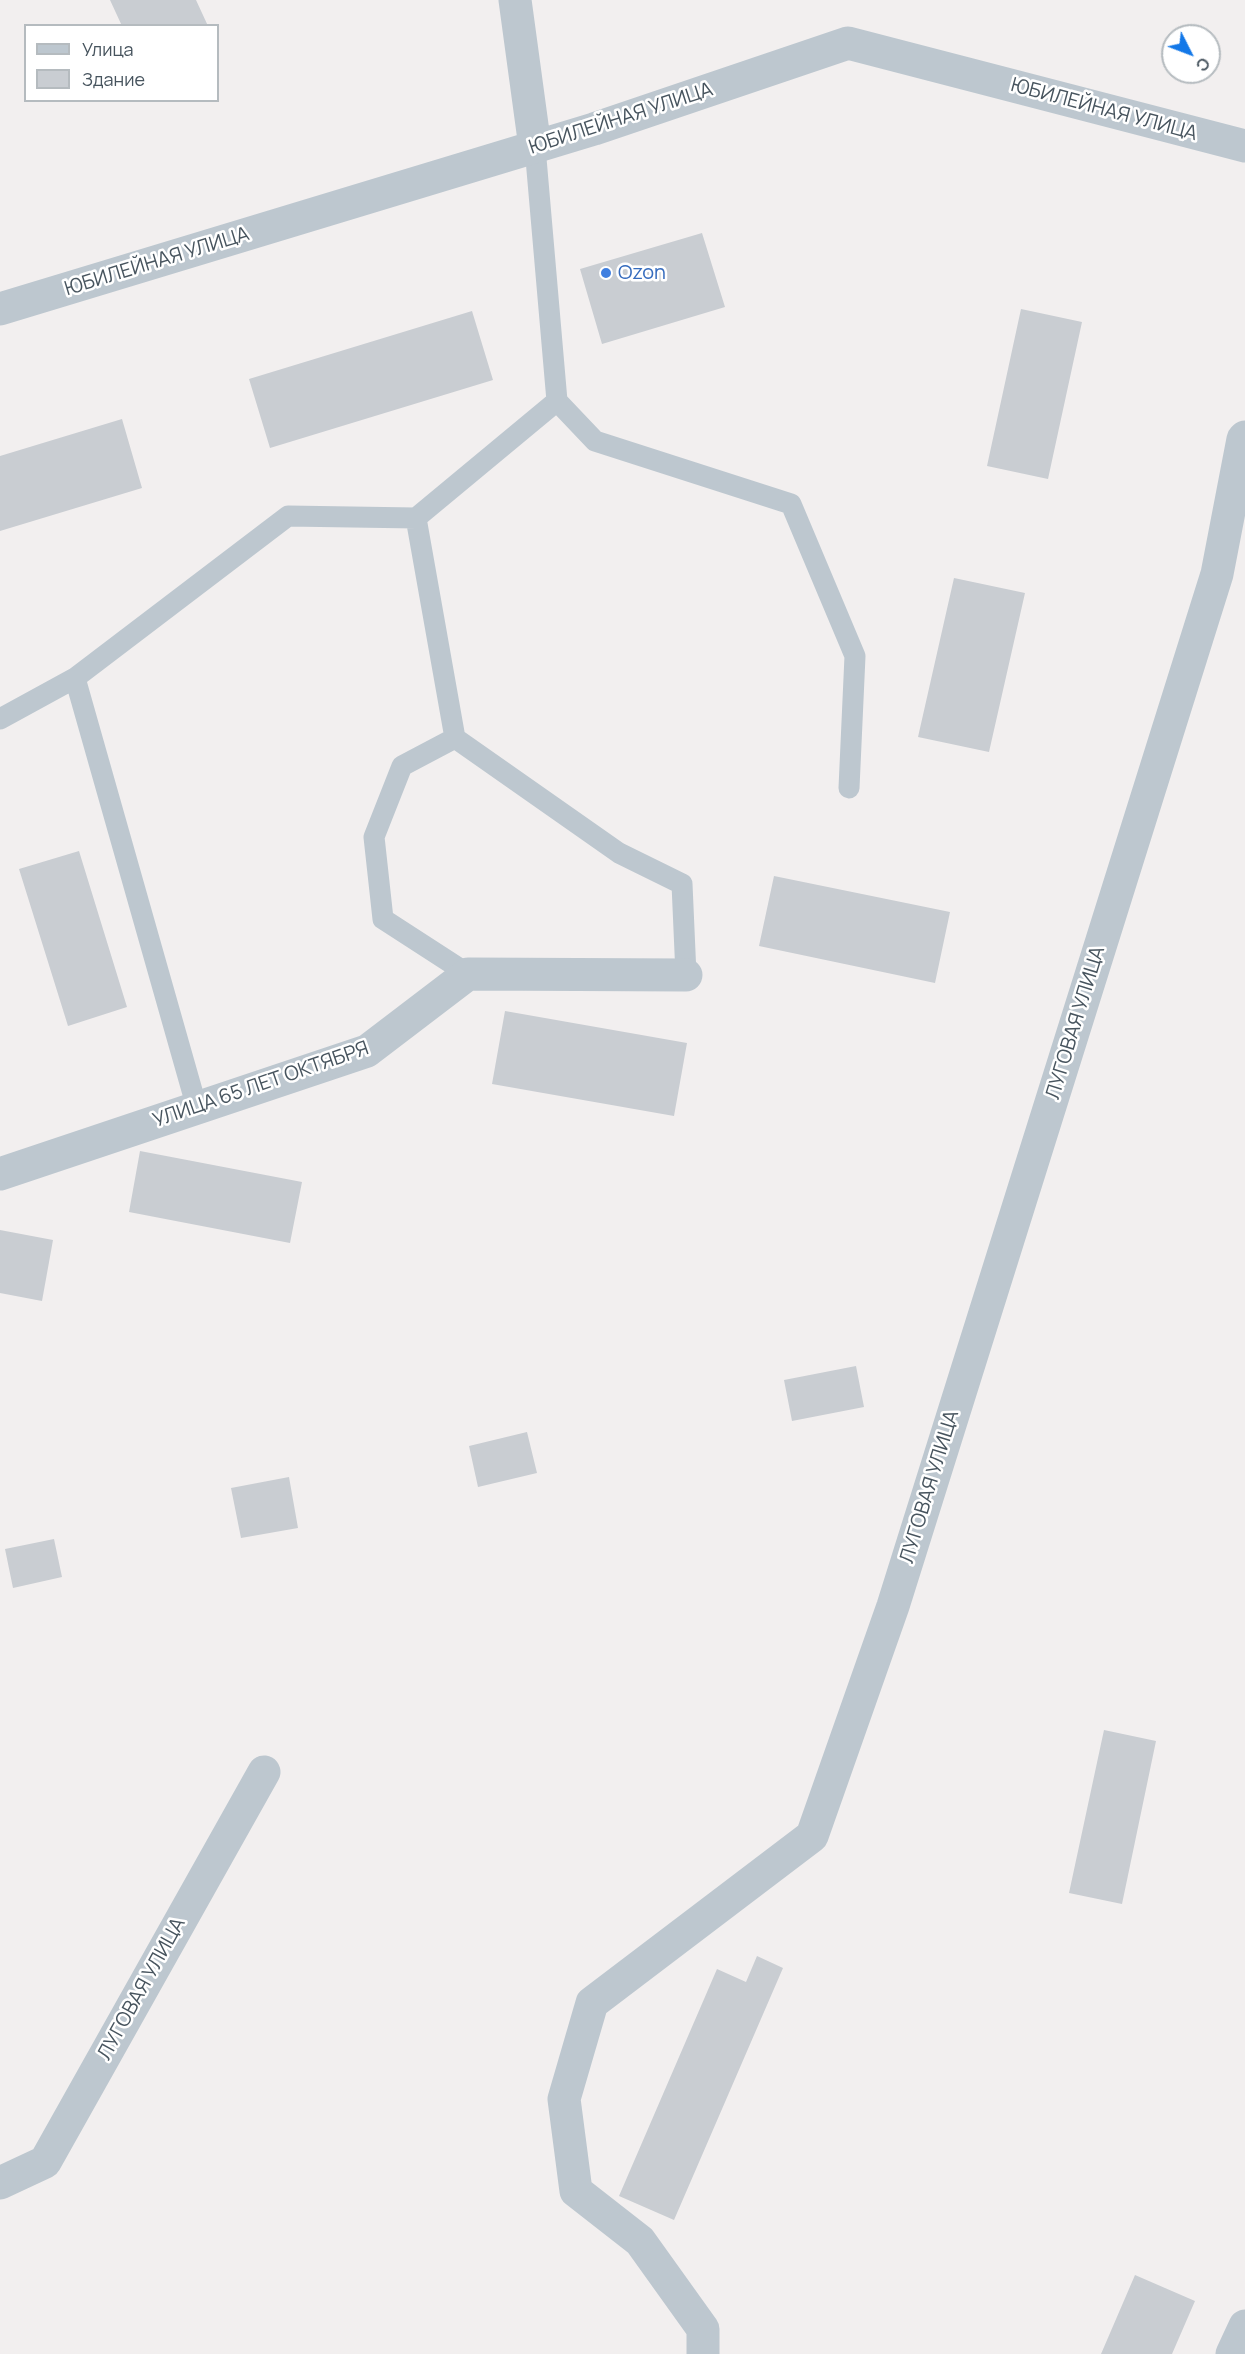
<!DOCTYPE html>
<html>
<head>
<meta charset="utf-8">
<style>
  body { margin:0 }
  #map { position:relative; width:1245px; height:2354px; overflow:hidden; background:#f2efef; font-family:Manrope,sans-serif }
  canvas { display:block }
  .legend { position:absolute; left:24px; top:24px; width:195px; height:78px; box-sizing:border-box; background:#fff; border:2px solid #b5bbbf; margin:0; padding:8px 10px; list-style:none; font-size:18px; color:#47545e }
  .legend li { display:flex; align-items:center; gap:12px; height:30px }
  .legend b { width:30px; border:2px solid #b5bbbf }
  .north { position:absolute; left:1161px; top:24px; width:60px; height:60px; box-sizing:border-box; background:#fff; border:2px solid #b5bbbf; border-radius:50%; rotate:132deg; font-size:16px; font-weight:700; line-height:24px; text-align:center; color:#47545e }
  .north::after { content:''; display:block; margin:auto; width:21px; height:27px; background:#1378e8; clip-path:polygon(50% 0,100% 100%,50% 72%,0 100%) }
</style>
</head>
<body>
<div id="map">
<canvas width="1245" height="2354"></canvas>
<ul class="legend">
<li><b style="height:8px;background:#bdc7cf"></b>Улица</li>
<li><b style="height:16px;background:#c9cdd2"></b>Здание</li>
</ul>
<div class="north">С</div>
</div>
<script>
const context = document.querySelector('canvas').getContext('2d');
context.lineJoin = 'round';
function fill(path, color) { context.fillStyle = color; context.fill(path, 'evenodd'); }
const shape = rows => new Path2D(rows.map(r => 'M' + r).join(''));
function stroke(path, color, width, dash) { context.strokeStyle = color; context.lineWidth = width; context.lineCap = dash ? 'butt' : 'round'; context.setLineDash(dash || []); context.stroke(path); }
function write(font, color, halo, rows, align = 'center') {
  context.font = font + ' Manrope,sans-serif'; context.lineWidth = 5; context.setLineDash([]); context.textBaseline = 'middle'; context.strokeStyle = halo; context.fillStyle = color; for (const [text, x, y, turn = 0] of rows) {
    context.save(); context.translate(x, y); context.rotate((+turn || 0) * Math.PI / 180); context.textAlign = isNaN(turn) ? turn : align; if (halo) context.strokeText(text, 0, 0); context.fillText(text, 0, 0); context.restore();
  }
}
const building = shape([
  [110,0,196,0,208,26,122,26],
  [702,233,725,307,602,344,580,269],
  [1021,309,1082,322,1048,479,987,466],
  [472,311,493,380,270,448,249,379],
  [122,419,142,488,0,531,0,456],
  [954,578,1025,593,989,752,918,737],
  [79,851,127,1007,68,1026,19,869],
  [774,876,950,912,935,983,759,946],
  [505,1011,687,1043,674,1116,492,1084],
  [140,1151,302,1182,290,1243,129,1212],
  [0,1230,53,1240,42,1301,0,1293],
  [856,1366,864,1407,792,1421,784,1380],
  [527,1432,537,1473,478,1487,469,1446],
  [289,1477,298,1528,241,1538,231,1488],
  [54,1539,62,1577,13,1588,5,1549],
  [1104,1730,1156,1741,1122,1904,1069,1893],
  [757,1956,783,1968,674,2220,619,2196,717,1969,746,1982],
  [1135,2275,1195,2301,1172,2354,1101,2354]
]);
const service = shape([
  [557,401,595,441,791,504,855,656,849,788],
  [416,518,455,738,619,853,682,884,686,975],
  [75,678,197,1108],
  [0,719,75,678,288,516,416,518,557,401,535,147],
  [455,738,402,766,374,837,383,919,468,974]
]);
const minor = shape([
  [515,0,535,147],
  [0,309,594,129,848,43,1245,146],
  [0,1174,367,1051,468,974,686,975],
  [0,2183,45,2162,264,1772],
  [703,2354,703,2329,640,2241,576,2191,564,2099,592,2003,812,1836,893,1606,1217,574,1243,439,1245,437],
  [1232,2354,1245,2326]
]);
const markers = [
  [606,273,6,"#3f7fe0"]
];
const streetNames = [
  ["ЮБИЛЕЙНАЯ УЛИЦА",1104,110,15],
  ["ЮБИЛЕЙНАЯ УЛИЦА",621,119,-18],
  ["ЮБИЛЕЙНАЯ УЛИЦА",157,262,-17],
  ["ЛУГОВАЯ УЛИЦА",1076,1023,-73],
  ["УЛИЦА 65 ЛЕТ ОКТЯБРЯ",261,1085,-19],
  ["ЛУГОВАЯ УЛИЦА",930,1487,-73],
  ["ЛУГОВАЯ УЛИЦА",142,1989,-61]
];
const shopNames = [
  ["Ozon",618,273]
];
fill(building, '#c9cdd2');
stroke(service, '#bdc7cf', 21);
stroke(minor, '#bdc7cf', 33);
for (const [x, y, r, color] of markers) { const dot = new Path2D(); dot.arc(x, y, r, 0, 2 * Math.PI); context.fillStyle = color; context.fill(dot); stroke(dot, '#fff', 2); }
write('20px', '#47545e', '#fff', streetNames);
write('20px', '#366cbe', '#fff', shopNames, 'left');
</script>
</body>
</html>
